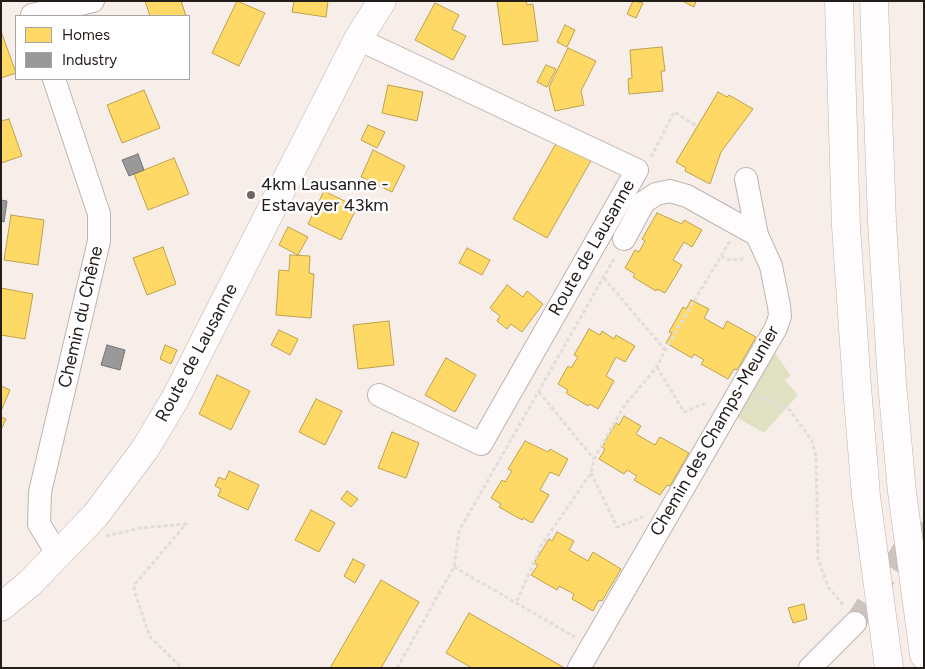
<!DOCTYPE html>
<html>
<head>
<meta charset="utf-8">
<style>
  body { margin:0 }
  #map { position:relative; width:925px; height:669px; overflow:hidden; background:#f8eee9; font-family:Figtree,sans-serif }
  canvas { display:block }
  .frame { position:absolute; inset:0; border:2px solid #231d1a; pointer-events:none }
  .legend { position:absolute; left:15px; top:15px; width:175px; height:65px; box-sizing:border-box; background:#fff; border:1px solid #a7a5a3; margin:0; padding:6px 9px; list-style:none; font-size:15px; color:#231d1a }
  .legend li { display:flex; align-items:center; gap:10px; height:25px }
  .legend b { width:25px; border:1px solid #a7a5a3 }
</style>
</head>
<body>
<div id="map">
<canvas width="925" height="669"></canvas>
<div class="frame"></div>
<ul class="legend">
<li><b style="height:14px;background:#ffd966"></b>Homes</li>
<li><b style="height:14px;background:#999"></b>Industry</li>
</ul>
</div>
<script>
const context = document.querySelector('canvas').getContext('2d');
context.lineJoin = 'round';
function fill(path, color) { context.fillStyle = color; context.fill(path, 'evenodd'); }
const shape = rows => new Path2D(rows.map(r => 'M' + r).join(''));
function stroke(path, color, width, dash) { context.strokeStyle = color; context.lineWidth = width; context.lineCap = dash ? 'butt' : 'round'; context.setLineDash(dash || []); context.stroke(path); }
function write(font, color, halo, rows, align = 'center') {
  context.font = font + ' Figtree,sans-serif'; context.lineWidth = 5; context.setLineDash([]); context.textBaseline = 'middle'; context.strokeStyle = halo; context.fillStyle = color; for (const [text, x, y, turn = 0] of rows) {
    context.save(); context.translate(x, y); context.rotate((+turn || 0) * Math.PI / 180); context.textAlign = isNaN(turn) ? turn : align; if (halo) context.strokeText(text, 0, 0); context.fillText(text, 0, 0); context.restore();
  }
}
const green = shape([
  [773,350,791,376,785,380,798,395,764,433,734,416]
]);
const homes = shape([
  [145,1,181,1,186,16,150,16,145,1],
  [237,1,265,13,239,66,212,53,237,1],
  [294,1,328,1,326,17,292,12,294,1],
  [497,1,526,1,527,5,533,4,538,41,503,45,497,1],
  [633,1,643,3,636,18,627,14,633,1],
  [682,1,696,1,694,7,682,1],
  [435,3,459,15,452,29,466,36,453,60,415,40,435,3],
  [565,25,575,30,567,47,557,42,565,25],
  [1,31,16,73,1,78,1,31],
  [662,47,665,71,661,71,663,91,629,94,628,79,632,78,630,50,662,47],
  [568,48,596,61,581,91,584,105,555,111,549,87,568,48],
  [546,65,556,69,547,87,537,82,546,65],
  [388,85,423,92,417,121,382,113,388,85],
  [144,90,160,128,122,143,107,105,144,90],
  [718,92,727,97,729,95,753,109,721,152,710,184,685,171,686,168,676,162,718,92],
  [9,119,22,156,1,163,1,121,9,119],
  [368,125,385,132,377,148,361,140,368,125],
  [558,140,592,159,547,238,513,219,558,140],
  [373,150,405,166,392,192,361,177,373,150],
  [174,158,189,194,148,210,134,174,174,158],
  [324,191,357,207,341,240,308,224,324,191],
  [657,213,682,224,684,220,702,230,692,247,684,242,673,260,682,265,665,293,657,289,656,291,633,277,635,274,625,268,635,250,639,252,645,241,642,239,657,213],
  [11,215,44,220,38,265,4,260,11,215],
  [288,227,308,237,298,255,279,245,288,227],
  [163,247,176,284,147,295,133,258,163,247],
  [467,248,490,260,482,275,459,263,467,248],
  [290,255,310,256,309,273,314,274,311,318,276,315,279,270,289,271,290,255],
  [507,285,523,297,527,291,543,304,522,332,511,324,507,329,497,321,500,316,490,308,507,285],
  [1,288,33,294,25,339,1,335,1,288],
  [691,300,709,309,704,318,723,329,727,321,756,337,737,370,734,369,728,379,701,364,704,360,694,354,692,358,666,343,672,333,669,332,683,307,686,309,691,300],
  [389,321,394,365,358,369,353,325,389,321],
  [589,329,600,335,602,331,614,339,616,335,635,346,625,362,616,357,606,376,614,381,598,409,590,404,588,406,566,393,568,390,558,384,568,366,571,368,578,357,574,355,589,329],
  [279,330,298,339,290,355,271,345,279,330],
  [165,345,177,350,171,364,160,359,165,345],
  [446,358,476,375,455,412,425,395,446,358],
  [217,375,250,391,231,430,199,414,217,375],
  [1,386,10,390,1,411,1,386],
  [316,399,342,411,325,445,299,432,316,399],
  [624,416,641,426,636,434,655,445,660,437,689,453,670,486,667,485,660,495,634,480,637,476,627,470,624,474,599,459,605,449,602,447,616,423,619,425,624,416],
  [1,417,6,419,1,430,1,417],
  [392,432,419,443,406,478,378,468,392,432],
  [525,441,548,452,550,449,568,459,559,476,550,472,540,490,549,495,532,523,523,518,522,520,499,507,501,504,491,498,502,480,505,482,512,471,508,469,525,441],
  [229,471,259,485,248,510,218,496,221,489,215,486,219,477,225,480,229,471],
  [347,491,358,499,351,507,341,499,347,491],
  [311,510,335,523,319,552,295,540,311,510],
  [557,532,574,541,569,550,588,561,593,552,621,569,602,601,599,600,593,611,572,599,574,594,559,586,557,590,531,575,538,565,534,563,549,539,552,541,557,532],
  [353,559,365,565,355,583,344,576,353,559],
  [381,580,419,602,381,668,330,668,381,580],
  [804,604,807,619,793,623,788,608,804,604],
  [469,613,563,667,563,668,472,668,446,653,469,613]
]);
const industry = shape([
  [138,154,144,170,129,176,122,160,138,154],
  [1,200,7,201,4,222,1,221,1,200],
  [107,345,125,350,120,370,101,365,107,345]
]);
const minorTunnel = shape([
  [855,623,924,518]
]);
const path = shape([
  [651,157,674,112,697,126],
  [721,256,730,241],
  [604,278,665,350],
  [657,367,684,412,708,402],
  [539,392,594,459],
  [758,396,790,410,812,441,816,457,818,559,828,587,844,606],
  [591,473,617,527,643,517],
  [106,536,140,528,186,524,135,584,134,590,150,637,182,668],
  [454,567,575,637],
  [517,601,541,546,591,473,594,459,624,406,657,367,665,350,721,256,730,260,745,259],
  [397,668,454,567,459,531,615,257]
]);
const minor = shape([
  [32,15,93,1],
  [358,39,637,170,481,444,379,395],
  [54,79,99,214,99,241,40,492,39,524,58,555],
  [624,239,644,202,656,194,670,191,687,196,757,235],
  [579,668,776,328,780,316,779,306,771,266,757,235,746,179],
  [810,668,855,623]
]);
const major = shape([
  [1,607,30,583,95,516,145,449,175,399,358,39,382,1]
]);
const highway = shape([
  [839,1,846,226,857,387,866,496,889,668],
  [874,1,882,222,892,383,902,492,924,655]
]);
const markers = [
  [251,195,5,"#6e6662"]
];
const poiNames = [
  ["4km Lausanne -",261,185],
  ["Estavayer 43km",261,206]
];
const streetNames = [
  ["Route de Lausanne",592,248,-60],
  ["Chemin du Chêne",81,317,-77],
  ["Route de Lausanne",197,353,-62],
  ["Chemin des Champs-Meunier",715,431,-60]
];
fill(green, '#e0e1c2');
fill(homes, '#ffd966');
stroke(homes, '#bda14f', 1);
fill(industry, '#999');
stroke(industry, '#767473', 1);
stroke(minorTunnel, '#cdc4c0', 22, [22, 11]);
stroke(minor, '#bcb4b0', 24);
stroke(major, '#bcb4b0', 29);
stroke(highway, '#bcb4b0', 29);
stroke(path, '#e0dddc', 3, [4, 2.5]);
stroke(minor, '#fefcfc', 22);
stroke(major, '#fefcfc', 28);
stroke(highway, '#fefcfc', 28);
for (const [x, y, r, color] of markers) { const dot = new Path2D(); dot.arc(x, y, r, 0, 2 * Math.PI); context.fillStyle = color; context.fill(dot); stroke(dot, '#fff', 2); }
write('18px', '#231d1a', '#fff', poiNames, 'left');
write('18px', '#231d1a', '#fff', streetNames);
</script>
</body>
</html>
